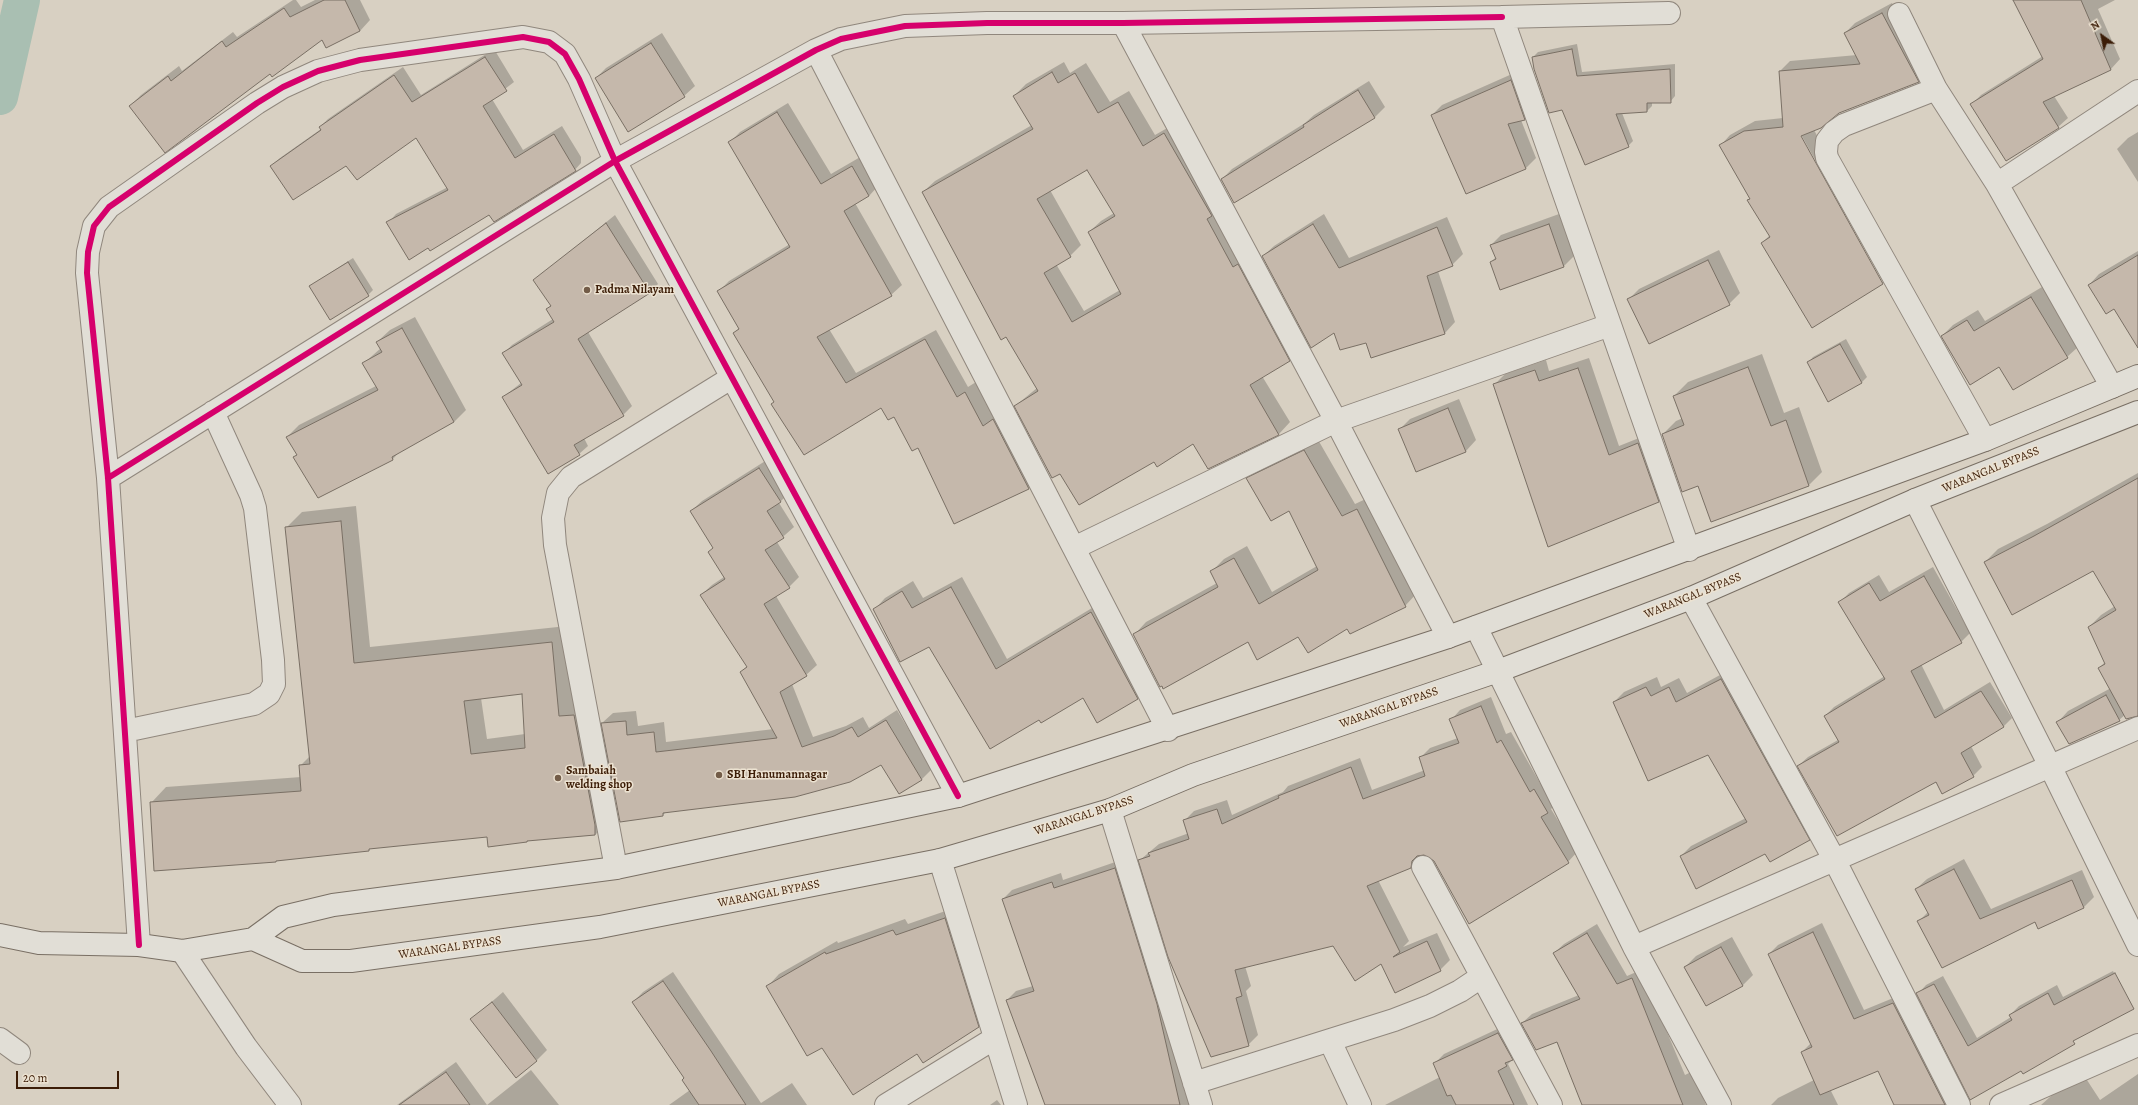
<!DOCTYPE html>
<html>
<head>
<meta charset="utf-8">
<style>
  body { margin:0 }
  #map { position:relative; width:2138px; height:1105px; overflow:hidden; background:#d8d0c2; font-family:Alegreya,serif }
  canvas { display:block }
  .north { position:absolute; left:2082px; top:16px; width:40px; height:40px; -webkit-text-stroke:3px #ece2d1; paint-order:stroke; rotate:327deg; font-size:11px; font-weight:700; line-height:16px; text-align:center; color:#3c1d07 }
  .north::after { content:''; display:block; margin:auto; width:14px; height:18px; background:#3c1d07; clip-path:polygon(50% 0,100% 100%,50% 72%,0 100%) }
  .scale { position:absolute; left:16px; top:1071px; width:103px; height:18px; box-sizing:border-box; border:2px solid #3c1d07; border-top:0; padding-left:5px; font-size:12px; line-height:14px; white-space:nowrap; color:#3c1d07; -webkit-text-stroke:3px #ece2d1; paint-order:stroke }
</style>
</head>
<body>
<div id="map">
<canvas width="2138" height="1105"></canvas>
<div class="north">N</div>
<div class="scale">20 m</div>
</div>
<script>
const context = document.querySelector('canvas').getContext('2d');
context.lineJoin = 'round';
function fill(path, color) { context.fillStyle = color; context.fill(path, 'evenodd'); }
const shape = rows => new Path2D(rows.map(r => 'M' + r).join(''));
function stroke(path, color, width, dash) { context.strokeStyle = color; context.lineWidth = width; context.lineCap = dash ? 'butt' : 'round'; context.setLineDash(dash || []); context.stroke(path); }
function write(font, color, halo, rows, align = 'center') {
  context.font = font + ' Alegreya,serif'; context.lineWidth = 3; context.setLineDash([]); context.textBaseline = 'middle'; context.strokeStyle = halo; context.fillStyle = color; for (const [text, x, y, turn = 0] of rows) {
    context.save(); context.translate(x, y); context.rotate((+turn || 0) * Math.PI / 180); context.textAlign = isNaN(turn) ? turn : align; if (halo) context.strokeText(text, 0, 0); context.fillText(text, 0, 0); context.restore();
  }
}
const shadow = shape([
  [293,0,296,0,301,7,315,0,360,0,370,20,360,31,323,39,270,73,130,106,141,95,179,66,182,71,233,32,237,37],
  [2013,0,2115,0,2098,9,2120,59,2111,69,2054,96,2068,118,2058,127,1972,104,1981,95,2043,56],
  [1892,3,1928,71,1918,81,1839,113,1814,130,1893,273,1883,283,1813,326,1762,243,1770,235,1749,200,1750,198,1720,146,1730,135,1755,121,1783,118,1780,71,1790,61,1857,55,1845,33,1855,23],
  [1799,131,1883,282,1881,282,1798,132],
  [662,33,695,86,684,96,596,78,606,68],
  [1577,44,1582,72,1675,64,1675,96,1670,102,1652,102,1652,106,1647,111,1622,113,1633,141,1628,146,1563,109,1533,57,1538,52],
  [494,49,514,82,492,99,523,150,562,126,581,157,581,163,573,172,490,214,388,223,396,214,448,187,416,136,347,165,271,166,280,158,321,129,320,127,328,119,403,67,421,95],
  [1064,62,1070,73,1086,63,1110,102,1129,91,1155,135,1176,123,1300,349,1289,360,1262,376,1290,422,1279,434,1208,468,1193,443,1154,460,1061,473,1015,406,1037,388,923,192,935,181,1032,125,1014,96,1026,84],
  [1088,169,1114,213,1101,221,1089,232,1120,290,1084,311,1056,264,1070,256,1081,245,1050,190],
  [1521,70,1535,108,1524,119,1521,120,1536,158,1526,168,1432,115,1442,105],
  [1369,81,1385,107,1375,117,1234,202,1222,179,1232,169,1305,123,1314,115],
  [788,103,831,174,862,156,879,185,869,196,855,203,902,285,891,295,829,329,856,373,936,330,968,387,976,382,1039,477,1028,488,954,523,918,446,895,415,881,406,775,402,734,333,740,327,719,291,729,281,790,244,729,143,740,132],
  [2138,132,2138,182,2117,149,2128,138],
  [1324,214,1349,258,1447,217,1463,254,1452,265,1438,271,1455,322,1445,333,1372,357,1367,342,1335,332,1263,256,1274,246],
  [1559,214,1574,256,1563,267,1491,262,1496,257,1491,245,1501,235],
  [615,215,658,284,650,292,588,332,632,406,623,415,584,438,588,446,579,454,503,397,521,383,504,353,512,345,553,319,547,309,551,305,535,280],
  [1719,250,1740,293,1729,304,1629,299,1639,289],
  [2138,251,2138,329,2089,285,2099,274],
  [353,258,373,290,368,295,310,286],
  [2042,287,2078,347,2067,357,1942,336,1953,325,1978,310,1985,321],
  [415,317,466,410,454,422,400,451,393,459,294,457,298,454,287,437,299,425,376,386,364,363,381,348,377,342,390,330],
  [1846,339,1867,377,1862,382,1828,401,1808,363,1813,357],
  [1762,354,1784,413,1799,407,1822,472,1809,485,1712,520,1698,485,1663,434,1676,421,1683,418,1674,396,1688,382],
  [1589,358,1619,446,1649,434,1669,490,1658,501,1495,384,1505,374,1546,360,1549,371],
  [1459,399,1476,440,1466,451,1399,430,1410,419],
  [1317,438,1355,504,1370,497,1417,593,1405,606,1348,628,1299,636,1248,640,1134,635,1146,622,1217,583,1211,572,1224,559,1247,546,1272,592,1317,566,1289,509,1248,479,1260,466],
  [770,458,791,491,779,503,794,527,777,542,799,577,789,587,776,596,817,665,806,675,792,684,813,737,846,726,863,717,869,728,897,710,932,769,922,779,899,793,881,763,667,811,663,815,602,723,613,713,636,711,638,726,664,722,666,742,774,729,741,672,747,666,701,595,712,585,724,577,714,547,691,511,702,501],
  [2138,473,2138,704,2119,720,2058,722,2068,711,2111,688,2099,668,2105,662,2089,627,2101,615,2115,606,2094,569,1985,562,1998,549,2047,524],
  [356,506,370,647,567,626,611,819,595,835,529,840,527,842,488,836,371,848,369,850,151,803,166,787,301,777,300,766,310,756,286,528,302,512],
  [523,693,525,734,487,739,481,698],
  [1933,567,1970,633,1961,642,1921,664,1944,710,1990,682,2012,718,2003,727,1971,746,1982,767,1973,776,1937,781,1798,766,1808,757,1838,740,1825,716,1834,707,1885,676,1840,602,1849,593,1879,575,1889,592],
  [962,577,1007,659,1102,602,1148,688,1137,699,1084,696,1039,719,875,609,885,598,913,581,923,598],
  [1731,669,1819,829,1809,840,1766,852,1681,856,1691,846,1746,818,1708,753,1614,702,1624,692,1657,677,1661,687,1679,678,1687,693],
  [1491,697,1506,734,1511,732,1540,783,1544,781,1557,803,1551,809,1577,852,1568,862,1435,860,1424,854,1421,854,1410,867,1378,880,1409,941,1403,947,1437,933,1450,960,1440,970,1333,945,1245,966,1251,986,1246,991,1258,1035,1248,1045,1140,860,1159,844,1189,833,1184,821,1194,811,1227,800,1232,815,1283,792,1288,786,1360,758,1372,790,1425,770,1420,758,1430,748,1458,738,1451,720,1460,710],
  [1124,859,1191,1105,1046,1105,1007,1000,1016,991,1033,986,1003,899,1012,890,1061,873,1063,880],
  [1964,859,1991,909,2082,870,2094,897,2083,908,2035,920,1918,922,1928,912,1916,889,1927,879],
  [957,907,990,1014,978,1026,917,1052,822,1047,768,986,779,974,837,941,838,943,905,919,908,924],
  [1822,923,1864,1010,1903,994,1948,1105,1895,1105,1879,1070,1830,1089,1838,1105,1771,1105,1778,1098,1814,1080,1802,1052,1811,1043,1769,954,1778,945],
  [1597,924,1627,976,1641,970,1685,1075,1693,1071,1706,1105,1583,1105,1558,1040,1522,1023,1532,1014,1579,995,1554,953,1564,944],
  [1732,937,1753,975,1742,986,1685,967,1696,956],
  [2113,971,2130,1003,1986,1087,1918,994,1926,985,1943,976,1977,1038,2011,1017,2010,1015,2019,1006,2057,985,2063,997],
  [673,972,761,1103,792,1083,807,1105,669,1105,690,1090,685,1078,633,1002,643,992],
  [503,992,547,1050,537,1060,472,1019],
  [1508,1024,1516,1056,1508,1064,1528,1105,1385,1105,1440,1077,1434,1064,1444,1054],
  [456,1062,487,1105,531,1070,559,1105,397,1105],
  [2138,1074,2138,1105,2041,1105,2060,1088,2085,1077,2100,1100],
  [997,1100,1001,1105,990,1105]
]);
const canal = shape([
  [0,97,22,0]
]);
const building = shape([
  [324,0,345,0,360,31,326,48,322,40,272,77,270,74,165,153,129,106,168,76,171,81,222,41,226,47,284,8,290,17,324,0],
  [2013,0,2081,0,2111,70,2043,102,2059,128,2006,161,1970,104,2043,59,2013,0],
  [1882,13,1919,82,1839,113,1821,128,1801,136,1883,284,1812,328,1761,243,1770,237,1747,200,1750,199,1719,145,1744,131,1783,127,1779,71,1860,64,1844,33,1882,13],
  [651,43,685,97,628,132,595,78,651,43],
  [1572,49,1577,76,1670,69,1671,103,1647,103,1647,112,1616,114,1629,147,1585,165,1562,110,1549,113,1534,69,1532,57,1572,49],
  [485,57,507,91,483,106,515,158,554,134,576,171,494,222,489,215,430,251,428,248,409,260,386,222,448,190,416,138,357,180,346,166,293,200,270,166,321,130,319,127,394,75,412,102,485,57],
  [1052,72,1058,83,1075,73,1098,113,1118,102,1143,146,1164,133,1212,216,1207,219,1233,267,1238,264,1290,361,1250,385,1279,435,1208,469,1193,444,1157,467,1154,462,1079,505,1060,474,1052,478,1014,406,1038,391,1006,337,1001,340,922,192,1033,129,1013,96,1052,72],
  [1087,170,1115,216,1088,232,1121,294,1072,322,1044,273,1071,257,1037,199,1087,170],
  [1511,80,1525,120,1508,124,1526,169,1466,194,1431,115,1511,80],
  [1358,90,1375,118,1234,203,1221,179,1304,127,1303,125,1358,90],
  [777,112,821,184,852,166,869,196,844,211,892,296,817,337,846,383,925,339,957,397,965,392,983,426,993,419,1029,489,954,524,918,448,912,451,894,417,888,420,881,408,804,455,771,404,774,402,733,333,739,329,717,291,790,247,728,142,777,112],
  [606,223,650,293,578,339,624,416,574,445,580,455,548,474,502,397,522,385,502,353,554,322,546,309,551,306,533,280,606,223],
  [1313,224,1339,268,1437,227,1453,266,1427,276,1445,334,1371,358,1366,343,1340,350,1334,333,1311,348,1262,256,1313,224],
  [1549,224,1564,267,1500,290,1490,262,1496,259,1490,245,1549,224],
  [2138,255,2138,348,2114,309,2106,314,2088,285,2138,255],
  [1708,260,1730,305,1649,344,1627,299,1708,260],
  [348,262,369,296,330,320,309,286,348,262],
  [2031,297,2068,358,2013,390,1999,367,1970,385,1941,336,1967,320,1974,331,2031,297],
  [402,328,454,422,392,457,393,460,318,498,293,457,297,455,286,437,378,390,362,363,382,352,376,342,402,328],
  [1840,344,1862,383,1828,402,1807,362,1840,344],
  [1748,367,1771,426,1786,420,1809,486,1711,522,1698,486,1682,492,1662,434,1684,425,1673,396,1748,367],
  [1578,368,1609,455,1638,443,1659,502,1548,547,1493,384,1535,370,1539,381,1578,368],
  [1448,408,1466,452,1416,472,1398,429,1448,408],
  [1304,450,1342,516,1357,509,1406,607,1350,634,1347,629,1308,653,1298,637,1257,660,1248,642,1163,689,1162,686,1160,687,1133,634,1218,587,1210,571,1234,558,1259,604,1318,570,1289,511,1271,521,1246,478,1304,450],
  [759,468,781,502,767,511,784,538,765,550,790,588,764,604,807,676,780,692,802,747,834,736,852,727,858,737,886,720,922,780,899,794,881,765,850,782,795,797,663,813,663,816,620,822,601,723,626,721,627,735,654,732,656,752,777,738,740,672,747,667,700,595,725,579,708,552,713,548,690,511,759,468],
  [2138,478,2138,716,2126,719,2098,668,2105,664,2088,627,2116,610,2093,571,2012,615,1984,562,2034,536,2138,478],
  [341,521,354,663,552,642,559,716,574,715,595,825,595,835,527,841,527,842,488,847,487,837,369,849,369,851,276,861,276,862,154,871,150,802,301,791,299,765,310,764,285,527,341,521],
  [522,694,525,748,471,754,464,701,522,694],
  [1924,576,1962,643,1911,671,1935,718,1981,691,2004,727,1961,753,1974,777,1942,794,1936,782,1837,836,1797,766,1839,742,1824,716,1885,679,1838,602,1869,583,1880,601,1924,576],
  [951,587,996,669,1091,612,1138,699,1097,723,1083,698,1041,723,1039,720,990,749,929,647,900,662,873,609,902,591,912,608,951,587],
  [1721,679,1810,840,1770,862,1765,854,1696,889,1680,856,1747,822,1708,755,1648,781,1613,702,1646,687,1651,696,1669,687,1676,702,1721,679],
  [2106,695,2120,721,2069,744,2056,722,2106,695],
  [1481,706,1497,743,1501,740,1530,792,1534,789,1548,813,1541,817,1569,863,1469,924,1434,861,1424,855,1417,856,1412,861,1411,868,1367,886,1400,952,1393,957,1427,941,1441,971,1395,993,1381,964,1355,981,1333,946,1235,970,1242,996,1236,998,1249,1046,1211,1057,1168,957,1138,860,1150,856,1148,853,1189,839,1183,820,1217,809,1222,824,1279,798,1278,796,1351,767,1363,799,1425,776,1419,757,1459,743,1449,719,1481,706],
  [1115,868,1157,1004,1180,1105,1045,1105,1006,1000,1034,991,1002,899,1052,882,1054,888,1115,868],
  [1954,869,1980,919,2072,880,2084,908,2038,929,2035,922,1942,968,1917,921,1929,915,1915,889,1954,869],
  [945,918,979,1027,923,1063,917,1054,853,1095,822,1048,807,1056,766,986,825,952,826,954,893,930,896,935,945,918],
  [1813,932,1854,1019,1893,1003,1945,1105,1894,1105,1878,1071,1820,1095,1801,1052,1812,1047,1768,954,1813,932],
  [1587,933,1617,984,1632,978,1683,1105,1582,1105,1557,1042,1536,1050,1521,1023,1580,999,1553,953,1587,933],
  [1721,947,1743,986,1706,1006,1684,967,1721,947],
  [2115,973,2134,1009,2073,1041,2075,1044,2023,1074,2021,1071,1970,1100,1916,993,1934,984,1968,1046,2012,1020,2009,1015,2048,993,2054,1005,2115,973],
  [663,981,711,1051,746,1105,699,1105,682,1080,684,1078,632,1002,663,981],
  [492,1002,537,1061,516,1078,470,1019,492,1002],
  [1498,1033,1513,1060,1505,1063,1507,1066,1498,1071,1514,1105,1456,1105,1451,1095,1447,1096,1433,1063,1498,1033],
  [446,1072,470,1105,399,1105,446,1072]
]);
const street = shape([
  [1669,13,1502,17,1689,550],
  [1899,14,1936,89,1997,184,2112,387],
  [1123,23,1336,421,1448,637],
  [816,50,1168,730],
  [1936,89,1844,125,1834,132,1827,141,1826,152,1827,158,1985,440],
  [1997,184,2138,91],
  [108,478,615,161,816,50,841,39,905,26,987,23,1123,23,1502,17],
  [1915,500,2050,766,2138,945],
  [1074,548,1336,421,1610,325],
  [1691,598,1834,859,1959,1105],
  [1476,627,1634,947,1720,1105],
  [125,731,254,704,269,694,274,684,273,660,255,508,251,495,213,412],
  [1110,810,1201,1105],
  [940,860,1016,1105],
  [1423,867,1551,1105],
  [616,868,555,545,553,518,558,493,571,477,731,378],
  [139,945,108,478,87,273,88,252,94,226,109,207,257,103,283,87,318,71,360,60,523,37,549,42,565,54,579,79,615,161,958,796],
  [1634,947,2138,728],
  [182,951,246,1047,290,1105],
  [0,1039,19,1053],
  [1330,1041,1360,1105],
  [1194,1083,1394,1020,1430,1006,1460,991,1481,977],
  [886,1105,995,1038],
  [2001,1105,2138,1045]
]);
const secondary = shape([
  [0,935,39,943,139,945,182,951,253,939,302,961,351,961,600,927,940,860,1110,810,1193,775,1498,671,1691,598,1915,500,2138,412],
  [253,939,283,917,333,905,616,868,958,796,1448,637,1985,440,2138,376]
]);
const cycleway = shape([
  [108,478,615,161,816,50,841,39,905,26,987,23,1123,23,1502,17],
  [139,945,108,478,87,273,88,252,94,226,109,207,257,103,283,87,318,71,360,60,523,37,549,42,565,54,579,79,615,161,958,796]
]);
const markers = [
  [587,290,4,"#735c48"],
  [719,775,4,"#735c48"],
  [558,778,4,"#735c48"]
];
const poiNames = [
  ["Padma Nilayam",595,290],
  ["Sambaiah",566,771],
  ["welding shop",566,785],
  ["SBI Hanumannagar",727,775]
];
const streetNames = [
  ["WARANGAL BYPASS",1991,470,-22],
  ["WARANGAL BYPASS",1693,596,-22],
  ["WARANGAL BYPASS",1389,708,-19],
  ["WARANGAL BYPASS",1084,816,-18],
  ["WARANGAL BYPASS",769,894,-11],
  ["WARANGAL BYPASS",450,948,-8]
];
fill(shadow, '#0003');
stroke(canal, '#a9bfb2', 36);
fill(building, '#c5b8ab');
stroke(building, '#796f64', 1);
stroke(street, '#90877d', 24);
stroke(secondary, '#796f64', 24);
stroke(street, '#e1ded6', 22);
stroke(secondary, '#e1ded6', 22);
stroke(cycleway, '#d6006c', 6);
for (const [x, y, r, color] of markers) { const dot = new Path2D(); dot.arc(x, y, r, 0, 2 * Math.PI); context.fillStyle = color; context.fill(dot); stroke(dot, '#ece2d1', 1.5); }
write('bold 12px', '#3c1d07', '#ece2d1', poiNames, 'left');
write('12px', '#3c1d07', '#ece2d1', streetNames);
</script>
</body>
</html>
